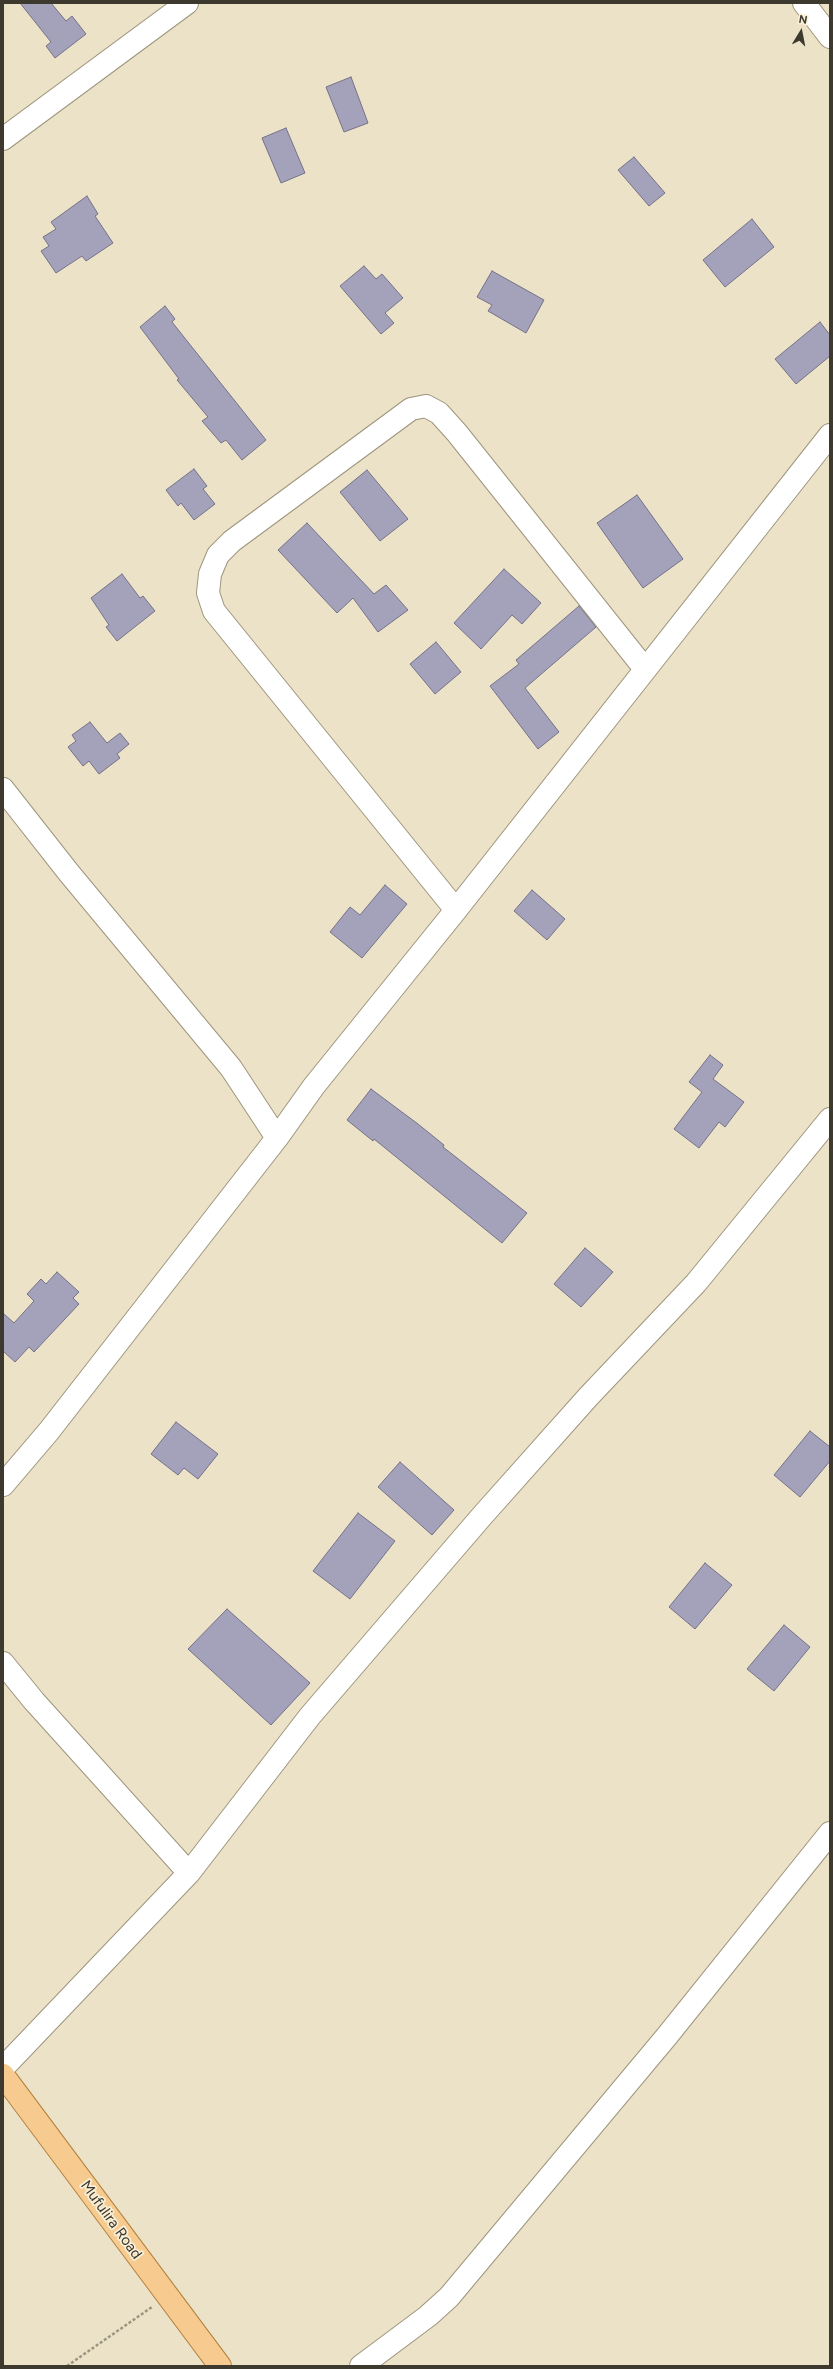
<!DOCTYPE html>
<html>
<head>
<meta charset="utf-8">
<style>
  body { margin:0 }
  #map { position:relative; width:833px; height:2369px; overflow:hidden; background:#ebe2c8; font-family:Figtree,sans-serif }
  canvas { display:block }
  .frame { position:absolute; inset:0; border:4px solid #3d392f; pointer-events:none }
  .north { position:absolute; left:781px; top:12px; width:40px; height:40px; -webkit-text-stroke:3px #f8efd5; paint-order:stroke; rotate:10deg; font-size:11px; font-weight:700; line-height:16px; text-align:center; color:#3d392f }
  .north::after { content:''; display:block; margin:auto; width:14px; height:18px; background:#3d392f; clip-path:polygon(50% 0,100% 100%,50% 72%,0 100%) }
</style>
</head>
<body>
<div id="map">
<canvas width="833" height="2369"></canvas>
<div class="frame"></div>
<div class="north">N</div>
</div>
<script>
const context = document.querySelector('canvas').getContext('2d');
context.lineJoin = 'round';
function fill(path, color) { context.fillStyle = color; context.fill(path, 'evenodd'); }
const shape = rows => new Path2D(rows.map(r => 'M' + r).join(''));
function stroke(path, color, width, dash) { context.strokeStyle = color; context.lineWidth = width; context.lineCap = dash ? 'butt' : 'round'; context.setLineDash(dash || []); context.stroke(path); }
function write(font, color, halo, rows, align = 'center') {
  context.font = font + ' Figtree,sans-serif'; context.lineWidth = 3.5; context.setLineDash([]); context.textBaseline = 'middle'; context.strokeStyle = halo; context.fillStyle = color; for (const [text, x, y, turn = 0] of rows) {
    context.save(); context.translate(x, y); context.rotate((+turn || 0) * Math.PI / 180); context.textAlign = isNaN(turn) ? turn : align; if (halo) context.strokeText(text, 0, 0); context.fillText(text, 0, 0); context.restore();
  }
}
const building = shape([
  [20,3,51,3,66,21,72,16,86,34,55,58,46,46,51,42,20,3],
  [351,77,368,123,344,132,326,87,351,77],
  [286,128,305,173,281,183,262,138,286,128],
  [634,157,665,193,649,206,618,170,634,157],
  [87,196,98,214,95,216,113,243,86,261,82,256,56,273,41,251,49,246,43,237,56,229,51,222,87,196],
  [752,219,774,247,725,287,703,260,752,219],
  [364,266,376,279,382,274,403,298,385,313,394,323,381,334,340,286,364,266],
  [492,271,544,300,526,333,488,311,492,305,477,297,492,271],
  [165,306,175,319,172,322,266,440,242,460,226,440,221,443,202,421,208,417,177,380,179,379,140,327,165,306],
  [820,322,830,335,830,356,796,384,775,359,820,322],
  [194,469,207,486,203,489,215,504,194,520,181,503,178,506,166,490,194,469],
  [367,470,408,519,380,541,340,492,367,470],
  [637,495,683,559,643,588,597,523,637,495],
  [307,523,374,594,386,585,408,610,378,632,353,598,337,613,278,550,307,523],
  [504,569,541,603,522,624,512,615,481,649,454,623,504,569],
  [122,574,140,598,143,596,155,611,117,641,106,627,109,625,91,598,122,574],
  [579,606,596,627,525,688,559,732,538,749,490,686,519,664,516,660,579,606],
  [436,642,461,672,435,694,410,664,436,642],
  [90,722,107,743,120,733,129,744,117,754,120,758,99,774,89,761,83,766,68,747,76,741,72,735,90,722],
  [385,885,407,904,362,958,330,932,350,907,360,915,385,885],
  [532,890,565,919,547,940,514,911,532,890],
  [710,1055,723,1065,713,1079,744,1102,725,1127,719,1122,699,1148,674,1129,702,1092,689,1082,710,1055],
  [371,1089,418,1124,444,1145,443,1147,527,1213,502,1243,374,1139,373,1141,347,1120,371,1089],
  [585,1248,613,1272,581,1307,554,1284,585,1248],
  [57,1272,79,1292,73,1298,79,1304,34,1352,29,1347,15,1362,3,1351,3,1313,14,1323,34,1301,27,1294,41,1279,46,1284,57,1272],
  [176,1422,218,1454,198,1479,184,1468,178,1475,151,1454,176,1422],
  [810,1431,830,1447,830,1461,800,1497,774,1475,810,1431],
  [400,1462,454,1510,432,1535,378,1487,400,1462],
  [358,1513,395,1541,350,1599,313,1571,358,1513],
  [705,1563,732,1585,695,1629,669,1607,705,1563],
  [227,1609,310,1683,271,1725,188,1649,227,1609],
  [784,1625,810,1647,774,1691,747,1669,784,1625]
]);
const path = shape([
  [67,2366,152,2307]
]);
const minor = shape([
  [804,3,830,37],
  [3,139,187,3],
  [3,789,69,873,231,1068,277,1138],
  [456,910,214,611,208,593,210,574,218,555,232,541,411,409,426,406,439,413,457,433,645,669],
  [3,1485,49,1431,277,1138,314,1086,456,910,830,435],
  [3,1663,34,1701,189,1873],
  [3,2068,189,1873,310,1716,482,1516,588,1397,696,1283,830,1119],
  [361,2366,428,2316,449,2297,667,2036,830,1833]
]);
const major = shape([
  [3,2075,220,2366]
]);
const streetNames = [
  ["Mufulira Road",111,2220,54]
];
fill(building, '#a4a2ba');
stroke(building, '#747188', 1);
stroke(minor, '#9e957d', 24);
stroke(major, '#b2803d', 24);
stroke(path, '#9b9582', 2.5, [3, 2]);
stroke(minor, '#fff', 22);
stroke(major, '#f7ca8f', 22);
write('15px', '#3d392f', '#f8efd5', streetNames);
</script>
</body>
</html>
